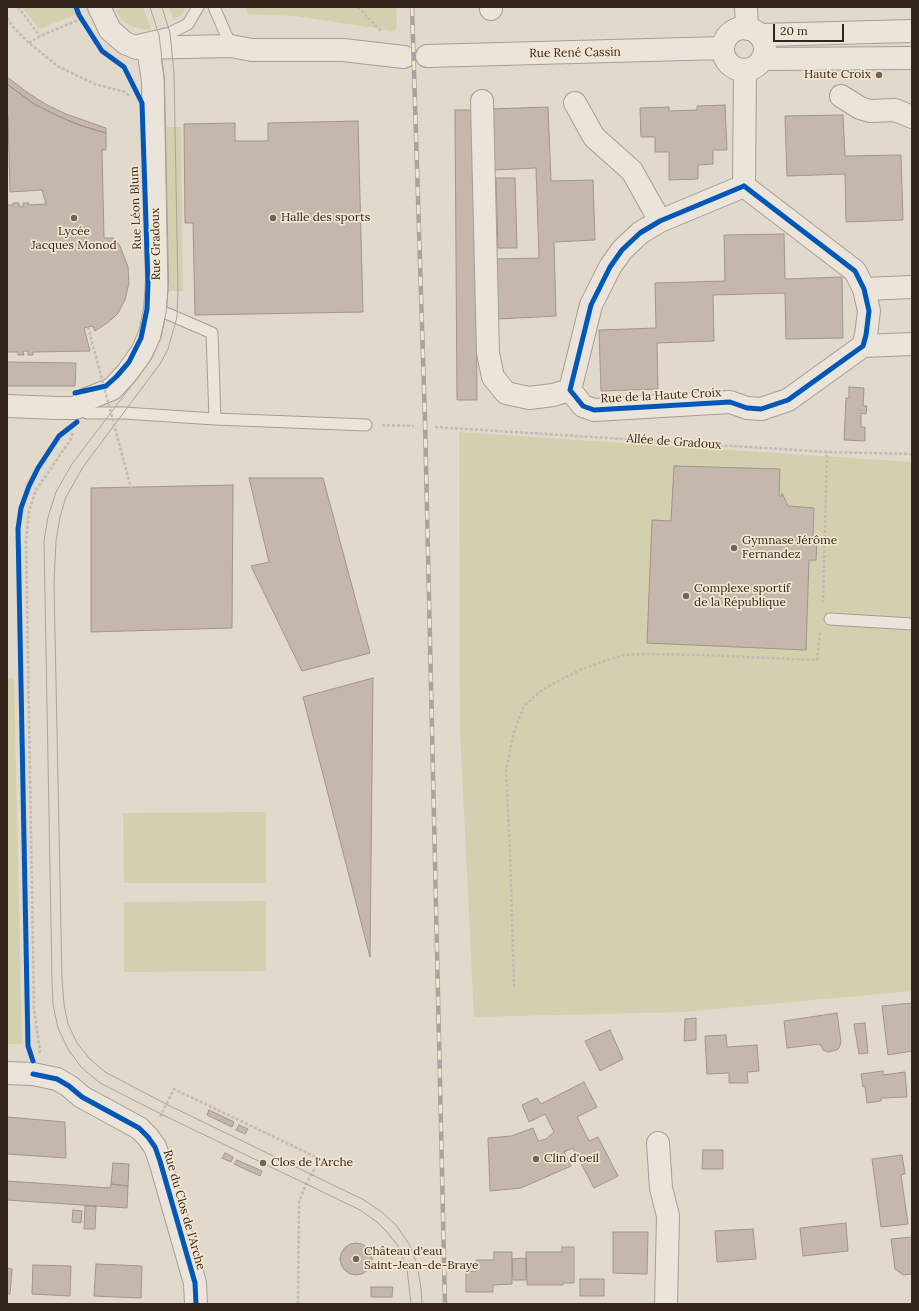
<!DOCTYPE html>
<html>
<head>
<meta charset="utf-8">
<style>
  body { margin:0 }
  #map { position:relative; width:919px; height:1311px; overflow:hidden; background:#e1d9cb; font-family:Lora,serif }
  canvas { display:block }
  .frame { position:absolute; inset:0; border:8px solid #33261d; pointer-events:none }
  .scale { position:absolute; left:773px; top:24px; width:71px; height:18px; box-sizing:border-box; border:2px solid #33261d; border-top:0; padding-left:5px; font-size:12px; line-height:14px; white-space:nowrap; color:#33261d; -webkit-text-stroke:3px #f3e6d0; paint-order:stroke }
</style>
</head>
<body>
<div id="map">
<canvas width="919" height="1311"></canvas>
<div class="frame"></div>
<div class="scale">20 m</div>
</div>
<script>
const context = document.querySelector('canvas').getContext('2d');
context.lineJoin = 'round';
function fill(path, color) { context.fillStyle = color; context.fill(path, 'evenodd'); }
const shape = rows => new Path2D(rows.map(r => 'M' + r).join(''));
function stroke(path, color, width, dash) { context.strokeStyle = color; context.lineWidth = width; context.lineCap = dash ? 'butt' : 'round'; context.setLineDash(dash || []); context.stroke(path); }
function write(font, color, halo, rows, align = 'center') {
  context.font = font + ' Lora,serif'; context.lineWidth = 3.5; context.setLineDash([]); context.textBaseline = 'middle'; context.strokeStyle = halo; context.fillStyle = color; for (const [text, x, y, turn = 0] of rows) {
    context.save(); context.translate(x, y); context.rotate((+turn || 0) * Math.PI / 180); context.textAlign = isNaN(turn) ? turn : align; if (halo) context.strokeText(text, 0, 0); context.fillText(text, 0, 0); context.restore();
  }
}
const green = shape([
  [21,7,74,7,76,14,40,29],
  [123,7,143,7,151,30,143,29,134,27,126,23,120,17,116,10],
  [169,7,186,7,182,14,174,20],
  [246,7,396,7,397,26,394,31,296,16,248,14],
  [160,127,181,127,183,291,163,291],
  [459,432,912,462,912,991,683,1012,474,1017,460,730],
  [14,678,22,1044,7,1044,7,679],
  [266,812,266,883,124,883,123,813],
  [266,901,266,971,124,972,124,902]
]);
const building = shape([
  [7,77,28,93,47,105,66,114,106,128,106,133,82,126,58,116,34,104,7,84,7,77],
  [7,84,34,104,58,116,82,126,106,133,106,150,102,150,104,238,114,238,120,246,128,267,129,283,125,300,118,313,113,318,107,323,95,331,93,326,84,328,90,351,33,352,33,355,28,355,28,351,23,351,24,355,18,355,18,352,7,352,7,205,13,205,13,203,19,203,19,206,23,207,23,203,29,203,28,205,46,204,42,190,10,192,8,116,7,115,7,84],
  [725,105,727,150,713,150,713,164,698,165,698,179,669,180,669,152,655,152,655,137,641,137,640,108,669,107,669,111,697,110,697,106,725,105],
  [548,107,551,181,593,180,595,240,554,242,556,316,498,319,496,259,539,258,536,168,493,170,491,109,548,107],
  [455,110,475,110,477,400,457,400,455,110],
  [843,115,845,156,901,155,903,220,846,222,845,174,787,176,785,116,843,115],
  [358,121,363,312,195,315,193,223,185,223,184,124,235,123,235,141,268,141,268,123,358,121],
  [496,178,515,178,517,248,498,248,496,178],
  [784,234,785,279,842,277,843,338,786,339,785,293,713,295,714,341,657,343,658,389,601,391,599,330,656,328,655,283,725,281,724,235,784,234],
  [7,362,76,363,75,386,7,386,7,362],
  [849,387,864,388,863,406,867,406,866,414,861,413,861,427,865,427,865,441,844,440,846,398,849,398,849,387],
  [674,466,780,469,779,496,782,496,782,493,788,506,814,508,813,536,817,536,816,560,809,560,806,650,647,643,652,520,671,521,674,466],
  [249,478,323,478,370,653,302,671,251,566,269,562,249,478],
  [233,485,232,628,91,632,91,488,233,485],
  [373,678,370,957,303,697,373,678],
  [912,1003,912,1051,888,1055,882,1006,912,1003],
  [837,1013,841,1042,839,1048,837,1050,828,1052,823,1050,820,1044,787,1048,784,1021,837,1013],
  [696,1018,696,1040,684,1041,685,1019,696,1018],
  [865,1023,868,1053,859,1054,854,1024,865,1023],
  [610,1030,623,1059,600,1071,585,1041,610,1030],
  [726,1035,727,1047,757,1045,759,1071,747,1072,748,1083,729,1083,729,1073,707,1074,705,1036,726,1035],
  [883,1071,883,1075,905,1072,907,1097,881,1098,881,1101,867,1103,865,1086,863,1087,861,1074,883,1071],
  [584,1082,597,1107,577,1117,589,1141,598,1137,618,1176,594,1188,573,1148,564,1152,571,1166,521,1188,490,1191,488,1138,511,1136,533,1128,538,1141,546,1139,554,1132,545,1114,529,1122,522,1105,537,1098,541,1104,584,1082],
  [209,1110,234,1122,232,1127,207,1115,209,1110],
  [7,1117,65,1122,66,1158,7,1154,7,1117],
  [239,1125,248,1129,245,1134,236,1130,239,1125],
  [703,1150,723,1150,723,1169,702,1169,703,1150],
  [225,1153,233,1157,231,1162,222,1158,225,1153],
  [902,1155,905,1174,901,1175,908,1224,881,1227,872,1159,902,1155],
  [237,1160,262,1171,260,1176,234,1164,237,1160],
  [113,1163,129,1164,128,1186,111,1184,113,1163],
  [7,1181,110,1188,111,1184,128,1186,127,1208,7,1200,7,1181],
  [85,1206,96,1206,95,1229,84,1229,85,1206],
  [73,1210,82,1211,81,1223,72,1222,73,1210],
  [846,1223,848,1251,803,1256,800,1228,846,1223],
  [753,1229,756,1259,717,1262,715,1231,753,1229],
  [613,1232,648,1232,647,1274,613,1273,613,1232],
  [912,1237,912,1274,903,1275,895,1269,891,1239,912,1237],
  '340 1259a16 16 0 1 1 32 0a16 16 0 1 1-32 0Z',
  [562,1247,574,1247,574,1283,563,1283,563,1285,527,1285,526,1252,562,1252,562,1247],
  [494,1252,512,1252,512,1284,493,1285,493,1292,466,1292,466,1272,476,1271,476,1260,494,1260,494,1252],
  [526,1258,526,1280,513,1280,512,1259,526,1258],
  [96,1264,142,1266,141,1298,94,1296,96,1264],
  [33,1265,71,1266,70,1296,32,1294,33,1265],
  [7,1268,12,1269,10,1294,7,1294,7,1268],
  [580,1279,604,1279,604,1296,580,1296,580,1279],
  [371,1287,393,1287,392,1297,371,1297,371,1287]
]);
const path = shape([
  [18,7,40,36],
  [358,7,381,31],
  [7,18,14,28,29,43,59,67,95,84,125,92,129,96],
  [29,43,40,36,81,19],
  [382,425,414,426],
  [435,427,827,452,912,454],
  [823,603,827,452],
  [514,987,510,850,506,770,514,732,524,706,542,690,560,680,580,670,601,662,624,655,646,654,703,655,817,660,820,632],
  [39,1053,40,1051,34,1009,26,541,29,511,36,490,71,439,73,431],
  [160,1117,174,1089,320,1159,306,1184,299,1202,298,1304]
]);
const lane = shape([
  [214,7,231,46],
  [139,40,170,33,188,24,198,7],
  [155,310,166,313,212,333,215,419],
  [76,408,87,413,124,413,215,419,366,425],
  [830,619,912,624]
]);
const street = shape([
  [99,7,110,30,125,43,137,48,231,46,252,50,343,50,404,57],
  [491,7,491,9],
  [746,7,747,29],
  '723 49a21 21 0 1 1 42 0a21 21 0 1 1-42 0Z',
  [759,35,912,31],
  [427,56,723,48],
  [762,59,912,58],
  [841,96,860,108,870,111,895,110,912,117],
  [482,101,488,353,493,377,506,393,529,398,553,395,570,390],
  [575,103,594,137,632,171,660,221],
  [744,186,855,271,864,289,869,311,866,335,863,346,788,400,761,409,747,408,730,402,594,410,583,406,570,390,591,305,610,267,622,250,640,233,660,221,744,186],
  [744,186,745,70],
  [864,289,912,287],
  [863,346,912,344],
  [7,406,57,408,76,408,87,399,112,389,127,373,142,352,150,334,155,310,157,281,153,81,148,48],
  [7,1073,33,1074,57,1079,69,1086,82,1097,139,1128,148,1137,155,1147,160,1161,195,1283,196,1304],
  [658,1143,661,1188,668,1216,666,1304]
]);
const tram = shape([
  [150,7,159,35,164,76,168,291,166,313,160,340,150,361,72,464,56,492,48,517,44,541,52,980,53,1005,58,1028,68,1049,81,1067,100,1083,161,1114,360,1210,377,1222,387,1232,398,1246,407,1269,411,1304],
  [162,7,170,33,174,73,178,291,177,317,168,349,160,364,83,467,66,497,60,517,56,541,54,583,62,979,64,1004,68,1024,77,1043,89,1058,105,1072,166,1104,364,1200,383,1213,396,1225,409,1244,417,1264,421,1288,422,1304]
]);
const rail = shape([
  [412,7,425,421,445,1304]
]);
const pathBridge = shape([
  [88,327,131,488]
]);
const cycleway = shape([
  [744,186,855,271,864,289,869,311,866,335,863,346,788,400,761,409,747,408,730,402,594,410,583,406,570,390,591,305,610,267,622,250,640,233,660,221,744,186],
  [75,393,106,386,117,376,129,362,141,338,147,309,148,283,142,103,124,67,102,51,79,15,76,7],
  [33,1061,28,1046,18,529,21,508,29,486,38,468,59,436,77,422],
  [33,1074,57,1079,69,1086,82,1097,139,1128,148,1137,155,1147,160,1161,195,1283,196,1304]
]);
const markers = [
  [879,75,4,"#70655a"],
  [74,218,4,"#70655a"],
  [273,218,4,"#70655a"],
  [734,548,4,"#70655a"],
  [686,596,4,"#70655a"],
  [536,1159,4,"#70655a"],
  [263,1163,4,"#70655a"],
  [356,1259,4,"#70655a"]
];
const streetNames = [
  ["Rue René Cassin",575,53,-1],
  ["Rue Léon Blum",136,208,-92],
  ["Rue Gradoux",156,244,-91],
  ["Rue de la Haute Croix",661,396,-3],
  ["Allée de Gradoux",674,442,4],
  ["Rue du Clos de l'Arche",184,1210,74]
];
const poiNames = [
  ["Haute Croix",871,75,"right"],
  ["Halle des sports",281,218],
  ["Lycée",74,232,"center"],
  ["Jacques Monod",74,246,"center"],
  ["Gymnase Jérôme",742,541],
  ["Fernandez",742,555],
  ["Complexe sportif",694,589],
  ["de la République",694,603],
  ["Clin d'oeil",544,1159],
  ["Clos de l'Arche",271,1163],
  ["Château d'eau",364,1252],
  ["Saint-Jean-de-Braye",364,1266]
];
fill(green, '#d2d0ae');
fill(building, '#c5b7ac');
stroke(building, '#a1958a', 1);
stroke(lane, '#a69e94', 13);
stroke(street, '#a69e94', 24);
stroke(path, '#c2bbb3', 2.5, [3, 2]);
stroke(lane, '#eae4db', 11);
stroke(street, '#eae4db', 22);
stroke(tram, '#a8a39c', 1);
stroke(rail, '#a8a39c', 4.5);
stroke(rail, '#f3e6d0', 3, [9]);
stroke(pathBridge, '#c2bbb3', 2.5, [3, 2]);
stroke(cycleway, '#0057b8', 5);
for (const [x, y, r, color] of markers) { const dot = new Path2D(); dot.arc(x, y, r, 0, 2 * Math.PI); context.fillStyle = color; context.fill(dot); stroke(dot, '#f3e6d0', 1.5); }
write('12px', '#33261d', '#f3e6d0', streetNames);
write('12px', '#33261d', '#f3e6d0', poiNames, 'left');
</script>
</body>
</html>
